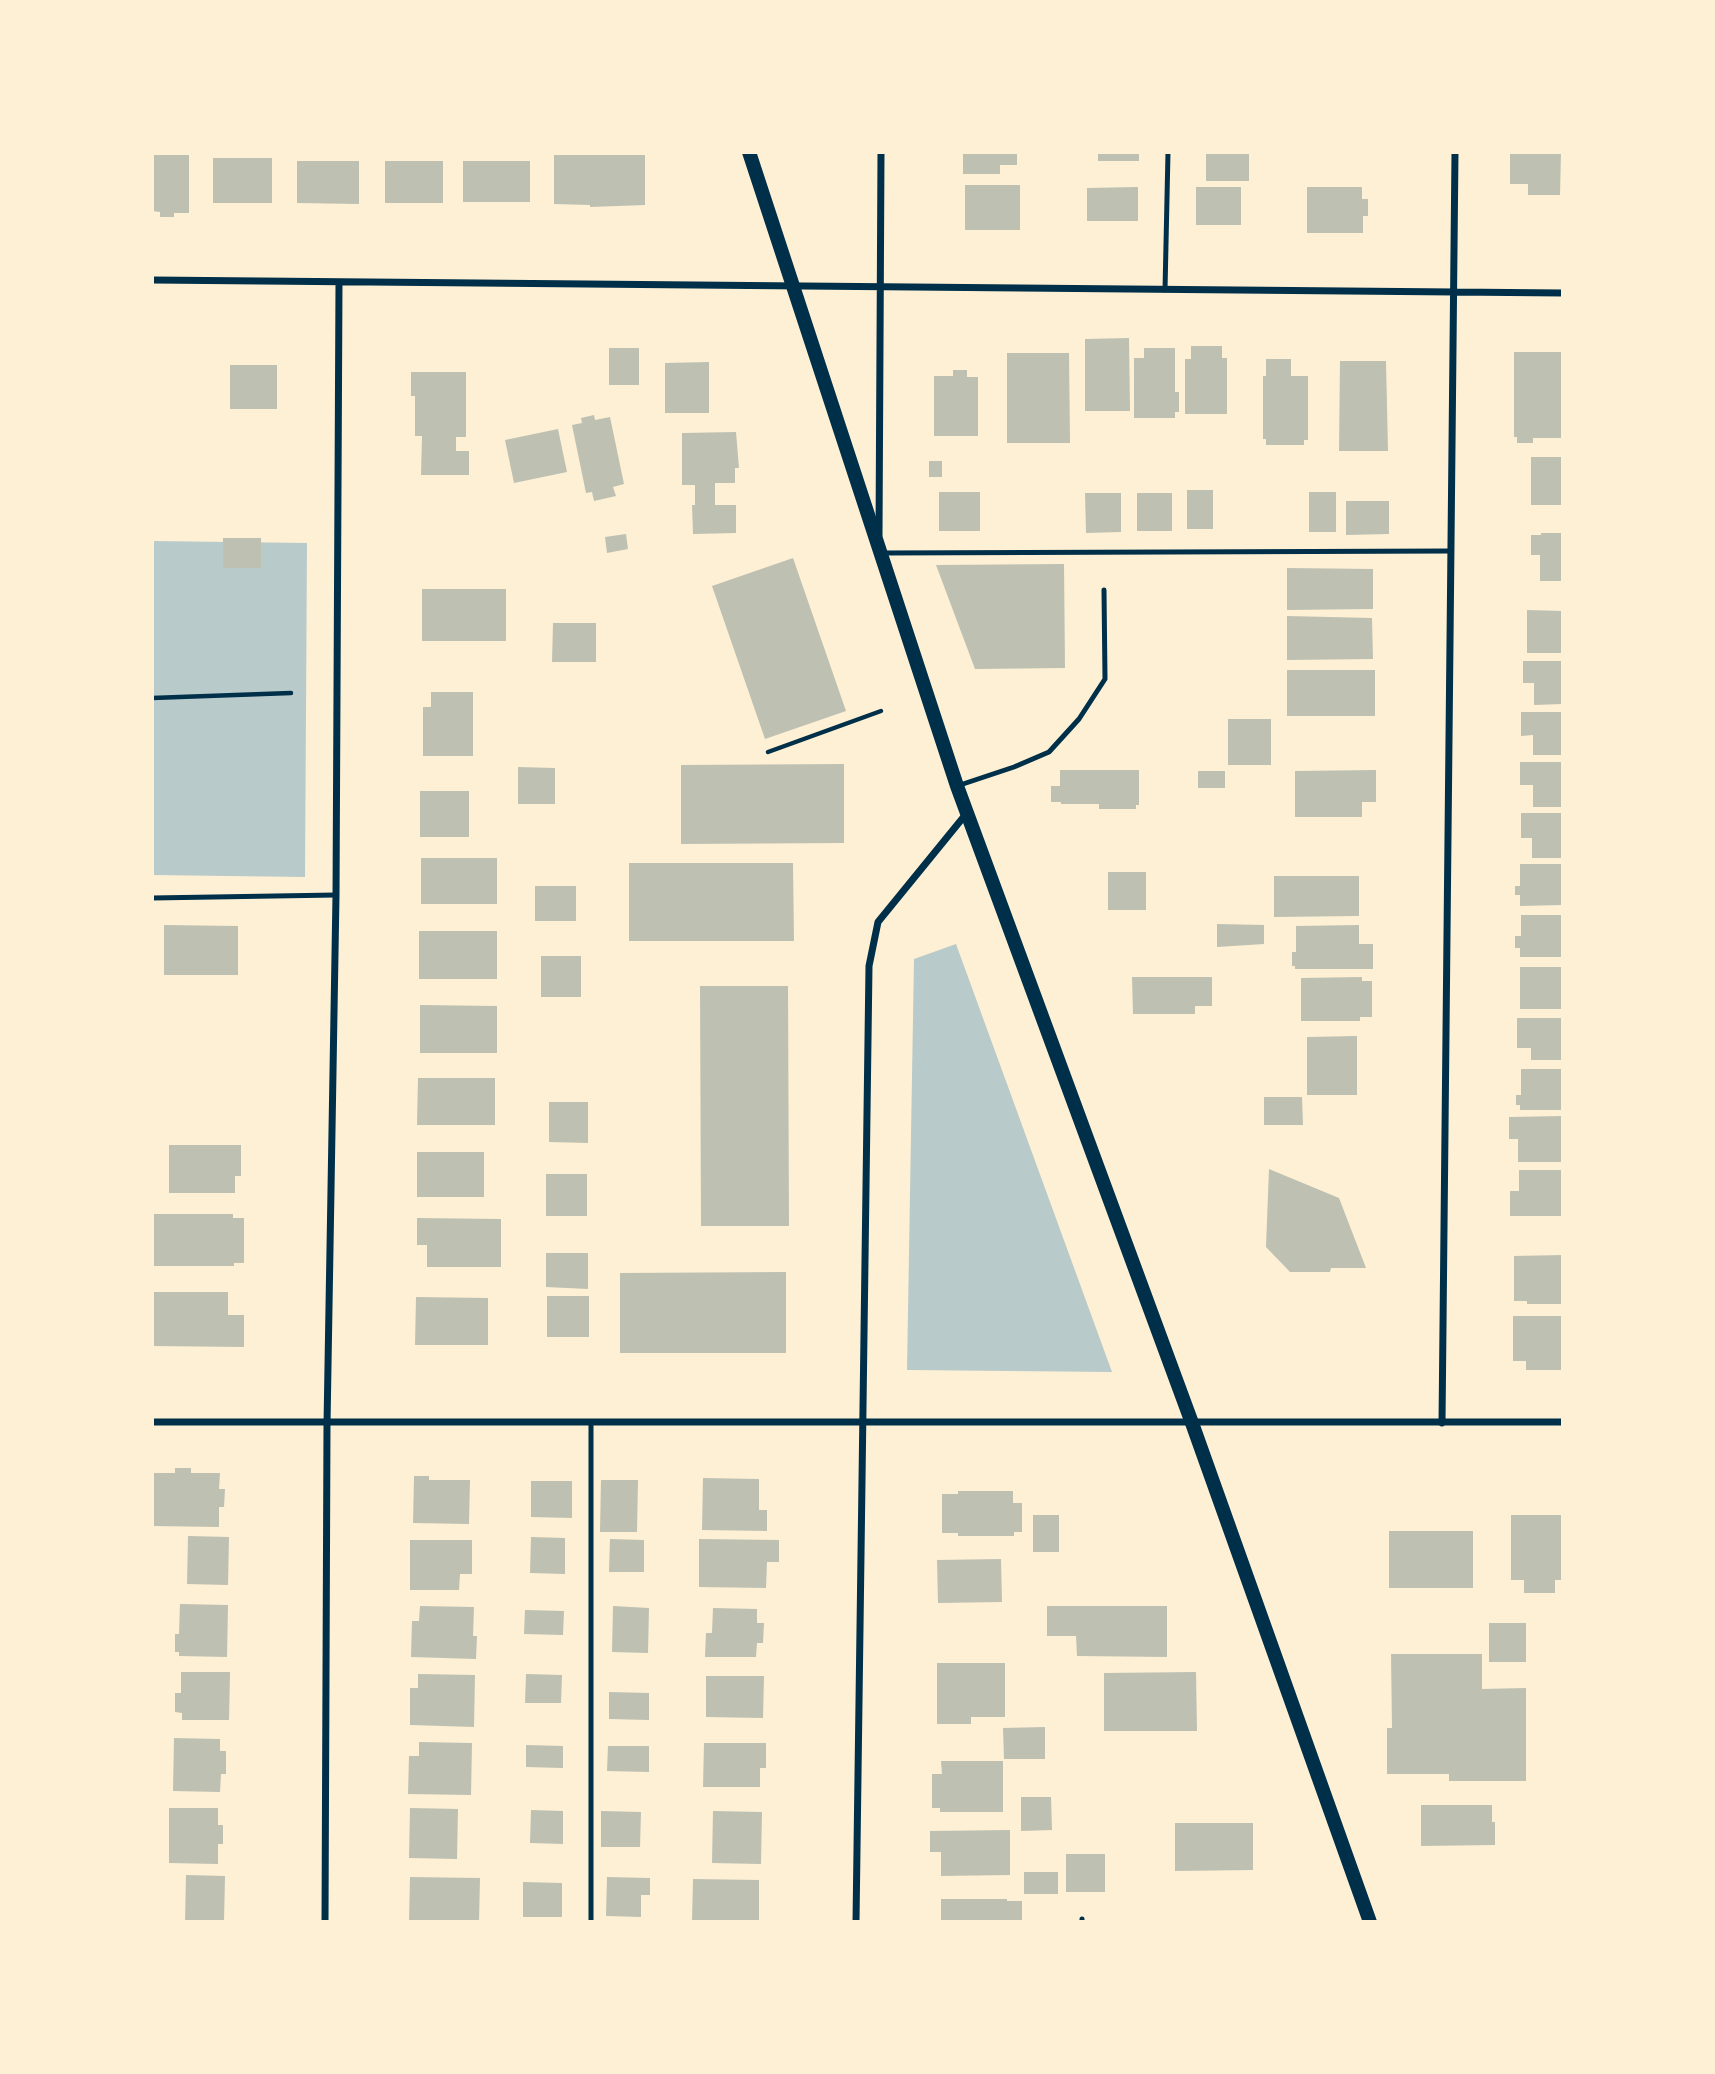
<!DOCTYPE html>
<html>
<head>
<meta charset="utf-8">
<style>
  body { margin:0 }
  #map { position:relative; width:1715px; height:2074px; overflow:hidden; background:#fdf0d5; font-family:"Golos Text",sans-serif }
  canvas { display:block }
  .frame { position:absolute; inset:0; border:154px solid #fdf0d5; pointer-events:none }
</style>
</head>
<body>
<div id="map">
<canvas width="1715" height="2074"></canvas>
<div class="frame"></div>
</div>
<script>
const context = document.querySelector('canvas').getContext('2d');
context.lineJoin = 'round';
function fill(path, color) { context.fillStyle = color; context.fill(path, 'evenodd'); }
const shape = rows => new Path2D(rows.map(r => 'M' + r).join(''));
function stroke(path, color, width, dash) { context.strokeStyle = color; context.lineWidth = width; context.lineCap = dash ? 'butt' : 'round'; context.setLineDash(dash || []); context.stroke(path); }
const green = shape([
  [152,541,307,543,305,877,152,875],
  [956,944,1112,1372,907,1370,914,959]
]);
const building = shape([
  [963,152,1017,152,1017,165,1000,165,1000,174,963,174],
  [1098,152,1139,152,1139,161,1098,161],
  [1206,152,1249,152,1249,181,1206,181],
  [1510,152,1561,152,1560,195,1528,195,1528,184,1510,184],
  [152,155,189,155,189,213,174,213,174,217,160,217,160,212,152,211],
  [554,155,645,155,645,205,590,207,590,205,554,204],
  [213,158,272,158,272,203,213,203],
  [297,161,359,161,359,204,297,203],
  [385,161,443,161,443,203,385,203],
  [463,161,530,161,530,202,463,202],
  [965,185,1020,185,1020,230,965,230],
  [1138,187,1138,221,1087,221,1087,188],
  [1196,187,1241,187,1241,225,1196,225],
  [1307,187,1362,187,1362,199,1368,199,1368,216,1363,216,1363,233,1307,233],
  [1129,338,1130,411,1085,411,1085,339],
  [1191,346,1222,346,1222,358,1227,358,1227,414,1185,414,1185,359,1191,359],
  [609,348,639,348,639,385,609,385],
  [1144,348,1175,348,1175,392,1179,392,1179,412,1175,412,1175,418,1134,418,1134,358,1144,358],
  [1514,352,1563,352,1563,438,1533,438,1533,443,1517,443,1517,437,1514,437],
  [1007,353,1069,353,1070,443,1007,443],
  [1266,359,1291,359,1291,376,1308,376,1308,440,1304,440,1304,445,1266,445,1266,439,1263,439,1263,376,1266,376],
  [1340,361,1386,361,1388,451,1339,451],
  [709,362,709,413,665,413,665,363],
  [230,365,277,365,277,409,230,409],
  [953,370,967,370,967,377,978,377,978,436,934,436,934,376,953,376],
  [411,372,466,372,466,437,456,437,456,451,469,451,469,475,421,475,422,436,415,436,415,396,411,396],
  [594,415,595,420,610,417,624,484,613,487,616,496,594,501,592,492,586,493,572,425,582,423,581,418],
  [558,429,567,472,514,483,505,440],
  [736,432,739,468,735,468,735,483,715,483,715,505,736,505,736,533,693,534,692,505,695,505,695,485,682,485,682,433],
  [1531,457,1563,457,1563,505,1531,505],
  [929,461,942,461,942,477,929,477],
  [1187,490,1213,490,1213,529,1187,529],
  [939,492,980,492,980,531,939,531],
  [1309,492,1336,492,1336,532,1309,532],
  [1085,493,1121,493,1121,532,1086,533],
  [1137,493,1172,493,1172,531,1137,531],
  [1346,501,1389,501,1389,534,1346,535],
  [1541,533,1563,533,1563,581,1540,581,1540,555,1531,555,1531,535,1541,535],
  [626,534,628,549,607,553,605,537],
  [223,538,261,538,261,568,223,568],
  [793,558,846,711,765,739,712,586],
  [1064,564,1065,668,975,669,936,565],
  [1287,568,1373,569,1373,609,1287,610],
  [422,589,506,589,506,641,422,641],
  [1527,610,1563,611,1563,653,1527,653],
  [1287,616,1372,618,1373,659,1287,660],
  [553,623,596,623,596,662,552,662],
  [1523,661,1563,661,1563,704,1534,705,1534,683,1523,683],
  [1287,670,1375,670,1375,716,1287,716],
  [431,692,473,692,473,756,423,756,423,707,431,707],
  [1521,712,1563,712,1563,755,1533,755,1533,735,1521,736],
  [1228,719,1271,719,1271,765,1228,765],
  [1520,762,1563,762,1563,807,1533,807,1533,785,1520,785],
  [844,764,844,843,681,844,681,765],
  [518,767,555,768,555,804,518,804],
  [1060,770,1139,770,1139,805,1136,805,1136,809,1099,809,1099,804,1061,804,1061,802,1051,802,1051,786,1060,786],
  [1376,770,1376,802,1362,802,1362,817,1295,817,1295,771],
  [1198,771,1225,771,1225,788,1198,788],
  [420,791,469,791,469,837,420,837],
  [1521,813,1563,813,1563,858,1532,858,1532,838,1521,838],
  [421,858,497,858,497,904,421,904],
  [629,863,793,863,794,941,629,941],
  [1520,864,1563,864,1563,905,1520,906,1520,895,1515,895,1515,886,1520,886],
  [1108,872,1146,872,1146,910,1108,910],
  [1274,876,1359,876,1359,916,1274,917],
  [535,886,576,886,576,921,535,921],
  [1521,915,1563,915,1563,957,1520,957,1520,948,1515,948,1515,936,1521,936],
  [1217,924,1264,925,1264,944,1217,947],
  [164,925,238,926,238,975,164,975],
  [1359,925,1359,944,1373,944,1373,969,1295,969,1295,966,1292,966,1292,952,1296,952,1296,926],
  [419,931,497,931,497,979,419,979],
  [541,956,581,956,581,997,541,997],
  [1520,967,1563,967,1563,1009,1520,1009],
  [1132,977,1212,977,1212,1006,1195,1006,1195,1014,1133,1014],
  [1362,977,1362,981,1372,981,1372,1017,1360,1017,1360,1021,1301,1021,1301,978],
  [700,986,788,986,789,1226,701,1226],
  [420,1005,497,1006,497,1053,420,1053],
  [1517,1018,1563,1018,1563,1060,1531,1060,1531,1048,1517,1048],
  [1357,1036,1357,1095,1307,1095,1307,1037],
  [1521,1069,1563,1069,1563,1110,1520,1110,1520,1105,1516,1105,1516,1095,1521,1095],
  [418,1078,495,1078,495,1125,417,1125],
  [1264,1097,1302,1097,1303,1125,1264,1125],
  [549,1102,588,1102,588,1143,549,1142],
  [1563,1116,1563,1162,1518,1162,1518,1139,1509,1139,1509,1117],
  [169,1145,241,1145,241,1176,235,1176,235,1193,169,1193],
  [417,1152,484,1152,484,1197,417,1197],
  [1269,1169,1339,1198,1366,1268,1331,1268,1330,1272,1290,1272,1266,1247],
  [1519,1170,1563,1170,1563,1216,1510,1216,1510,1191,1519,1191],
  [546,1174,587,1174,587,1216,546,1216],
  [154,1214,233,1214,233,1218,244,1218,244,1263,234,1263,234,1266,154,1266],
  [417,1218,501,1219,501,1267,427,1267,427,1245,417,1245],
  [546,1253,588,1253,588,1289,546,1287],
  [1563,1255,1563,1304,1527,1304,1527,1301,1514,1301,1514,1256],
  [786,1272,786,1353,620,1353,620,1273],
  [152,1292,228,1292,228,1315,244,1315,244,1347,152,1346],
  [547,1296,589,1296,589,1337,547,1337],
  [416,1297,488,1298,488,1345,415,1345],
  [1513,1316,1563,1316,1563,1370,1526,1370,1526,1361,1513,1361],
  [175,1468,191,1468,191,1473,220,1473,219,1489,225,1489,224,1507,219,1507,219,1527,153,1526,154,1473,175,1473],
  [414,1476,429,1476,429,1480,470,1480,469,1524,413,1523],
  [703,1478,759,1479,759,1510,767,1510,767,1531,702,1530],
  [601,1480,638,1480,637,1532,600,1532],
  [531,1481,572,1481,572,1518,531,1517],
  [958,1491,1013,1491,1013,1503,1022,1503,1022,1532,1014,1532,1014,1536,958,1536,958,1533,942,1533,942,1494,958,1494],
  [1033,1515,1059,1515,1059,1552,1033,1552],
  [1511,1515,1563,1515,1563,1580,1555,1580,1555,1593,1524,1593,1524,1580,1511,1580],
  [1389,1531,1473,1531,1473,1588,1389,1588],
  [188,1536,229,1537,228,1585,187,1584],
  [531,1537,565,1538,565,1574,530,1573],
  [610,1539,644,1540,644,1572,609,1572],
  [699,1539,779,1540,779,1562,767,1562,766,1588,699,1587],
  [410,1540,472,1540,472,1574,460,1574,459,1590,410,1590],
  [1001,1559,1002,1602,938,1603,937,1560],
  [180,1604,228,1605,227,1657,179,1656,179,1652,175,1652,175,1634,179,1634],
  [420,1606,474,1607,473,1636,477,1636,476,1659,411,1657,412,1621,419,1621],
  [613,1606,649,1608,648,1653,612,1652],
  [1047,1606,1167,1606,1167,1657,1077,1656,1076,1636,1047,1636],
  [713,1608,757,1609,757,1623,764,1623,763,1643,757,1643,756,1657,705,1657,706,1633,712,1633],
  [525,1610,564,1611,563,1635,524,1634],
  [1489,1623,1526,1623,1526,1662,1489,1662],
  [1391,1654,1482,1654,1482,1689,1526,1688,1526,1781,1449,1781,1449,1774,1387,1774,1387,1728,1392,1728],
  [937,1663,1005,1663,1005,1717,971,1717,971,1724,937,1724],
  [181,1672,230,1672,229,1720,182,1720,182,1713,175,1712,175,1693,181,1693],
  [1196,1672,1197,1731,1104,1731,1104,1673],
  [418,1674,475,1675,474,1727,410,1725,410,1688,418,1688],
  [526,1674,562,1675,561,1703,525,1703],
  [706,1676,764,1676,763,1718,706,1717],
  [609,1692,649,1693,649,1720,609,1719],
  [1045,1727,1045,1759,1004,1759,1003,1728],
  [174,1738,220,1739,220,1751,226,1751,226,1774,221,1774,220,1792,173,1791],
  [419,1742,472,1743,471,1795,408,1794,409,1756,419,1756],
  [704,1743,766,1743,766,1768,760,1768,760,1787,703,1787],
  [526,1745,563,1746,563,1768,526,1767],
  [608,1746,649,1746,649,1772,607,1771],
  [941,1761,1003,1761,1003,1812,940,1812,940,1808,932,1808,932,1774,942,1774],
  [1021,1797,1051,1797,1052,1830,1021,1831],
  [1421,1805,1492,1805,1492,1822,1495,1822,1495,1845,1421,1846],
  [169,1808,218,1808,218,1825,223,1825,223,1844,218,1844,218,1864,169,1863],
  [410,1808,458,1809,457,1859,409,1858],
  [531,1810,563,1811,563,1844,530,1843],
  [601,1811,641,1812,640,1847,601,1847],
  [713,1811,762,1812,761,1864,712,1863],
  [1175,1823,1253,1823,1253,1870,1175,1871],
  [1010,1830,1010,1875,941,1876,941,1852,930,1852,930,1831],
  [1066,1854,1105,1854,1105,1892,1066,1892],
  [1024,1872,1058,1872,1058,1894,1024,1894],
  [186,1875,225,1876,224,1922,185,1922],
  [410,1877,480,1878,479,1922,409,1922],
  [607,1877,650,1878,650,1895,641,1895,641,1917,606,1916],
  [693,1879,759,1880,759,1922,692,1922],
  [523,1882,562,1883,562,1917,523,1917],
  [941,1899,1007,1899,1007,1901,1022,1901,1022,1922,941,1922]
]);
const path = shape([
  [152,698,291,693],
  [768,752,881,711]
]);
const service = shape([
  [1165,290,1168,152],
  [884,553,1451,551],
  [957,786,1014,767,1049,752,1079,719,1105,679,1104,590],
  [152,898,336,895],
  [591,1423,591,1922],
  [1082,1919,1082,1922]
]);
const minor = shape([
  [152,280,1563,293],
  [879,535,881,152],
  [152,1422,1563,1422],
  [1442,1423,1455,152],
  [325,1922,327,1424,336,895,339,282],
  [856,1922,869,966,878,922,966,814]
]);
const secondary = shape([
  [749,152,957,786,1192,1423,1370,1922]
]);
fill(green, '#b9caca');
fill(building, '#bec0b2');
stroke(path, '#003049', 4.5);
stroke(service, '#003049', 5);
stroke(minor, '#003049', 7);
stroke(secondary, '#003049', 14);
</script>
</body>
</html>
